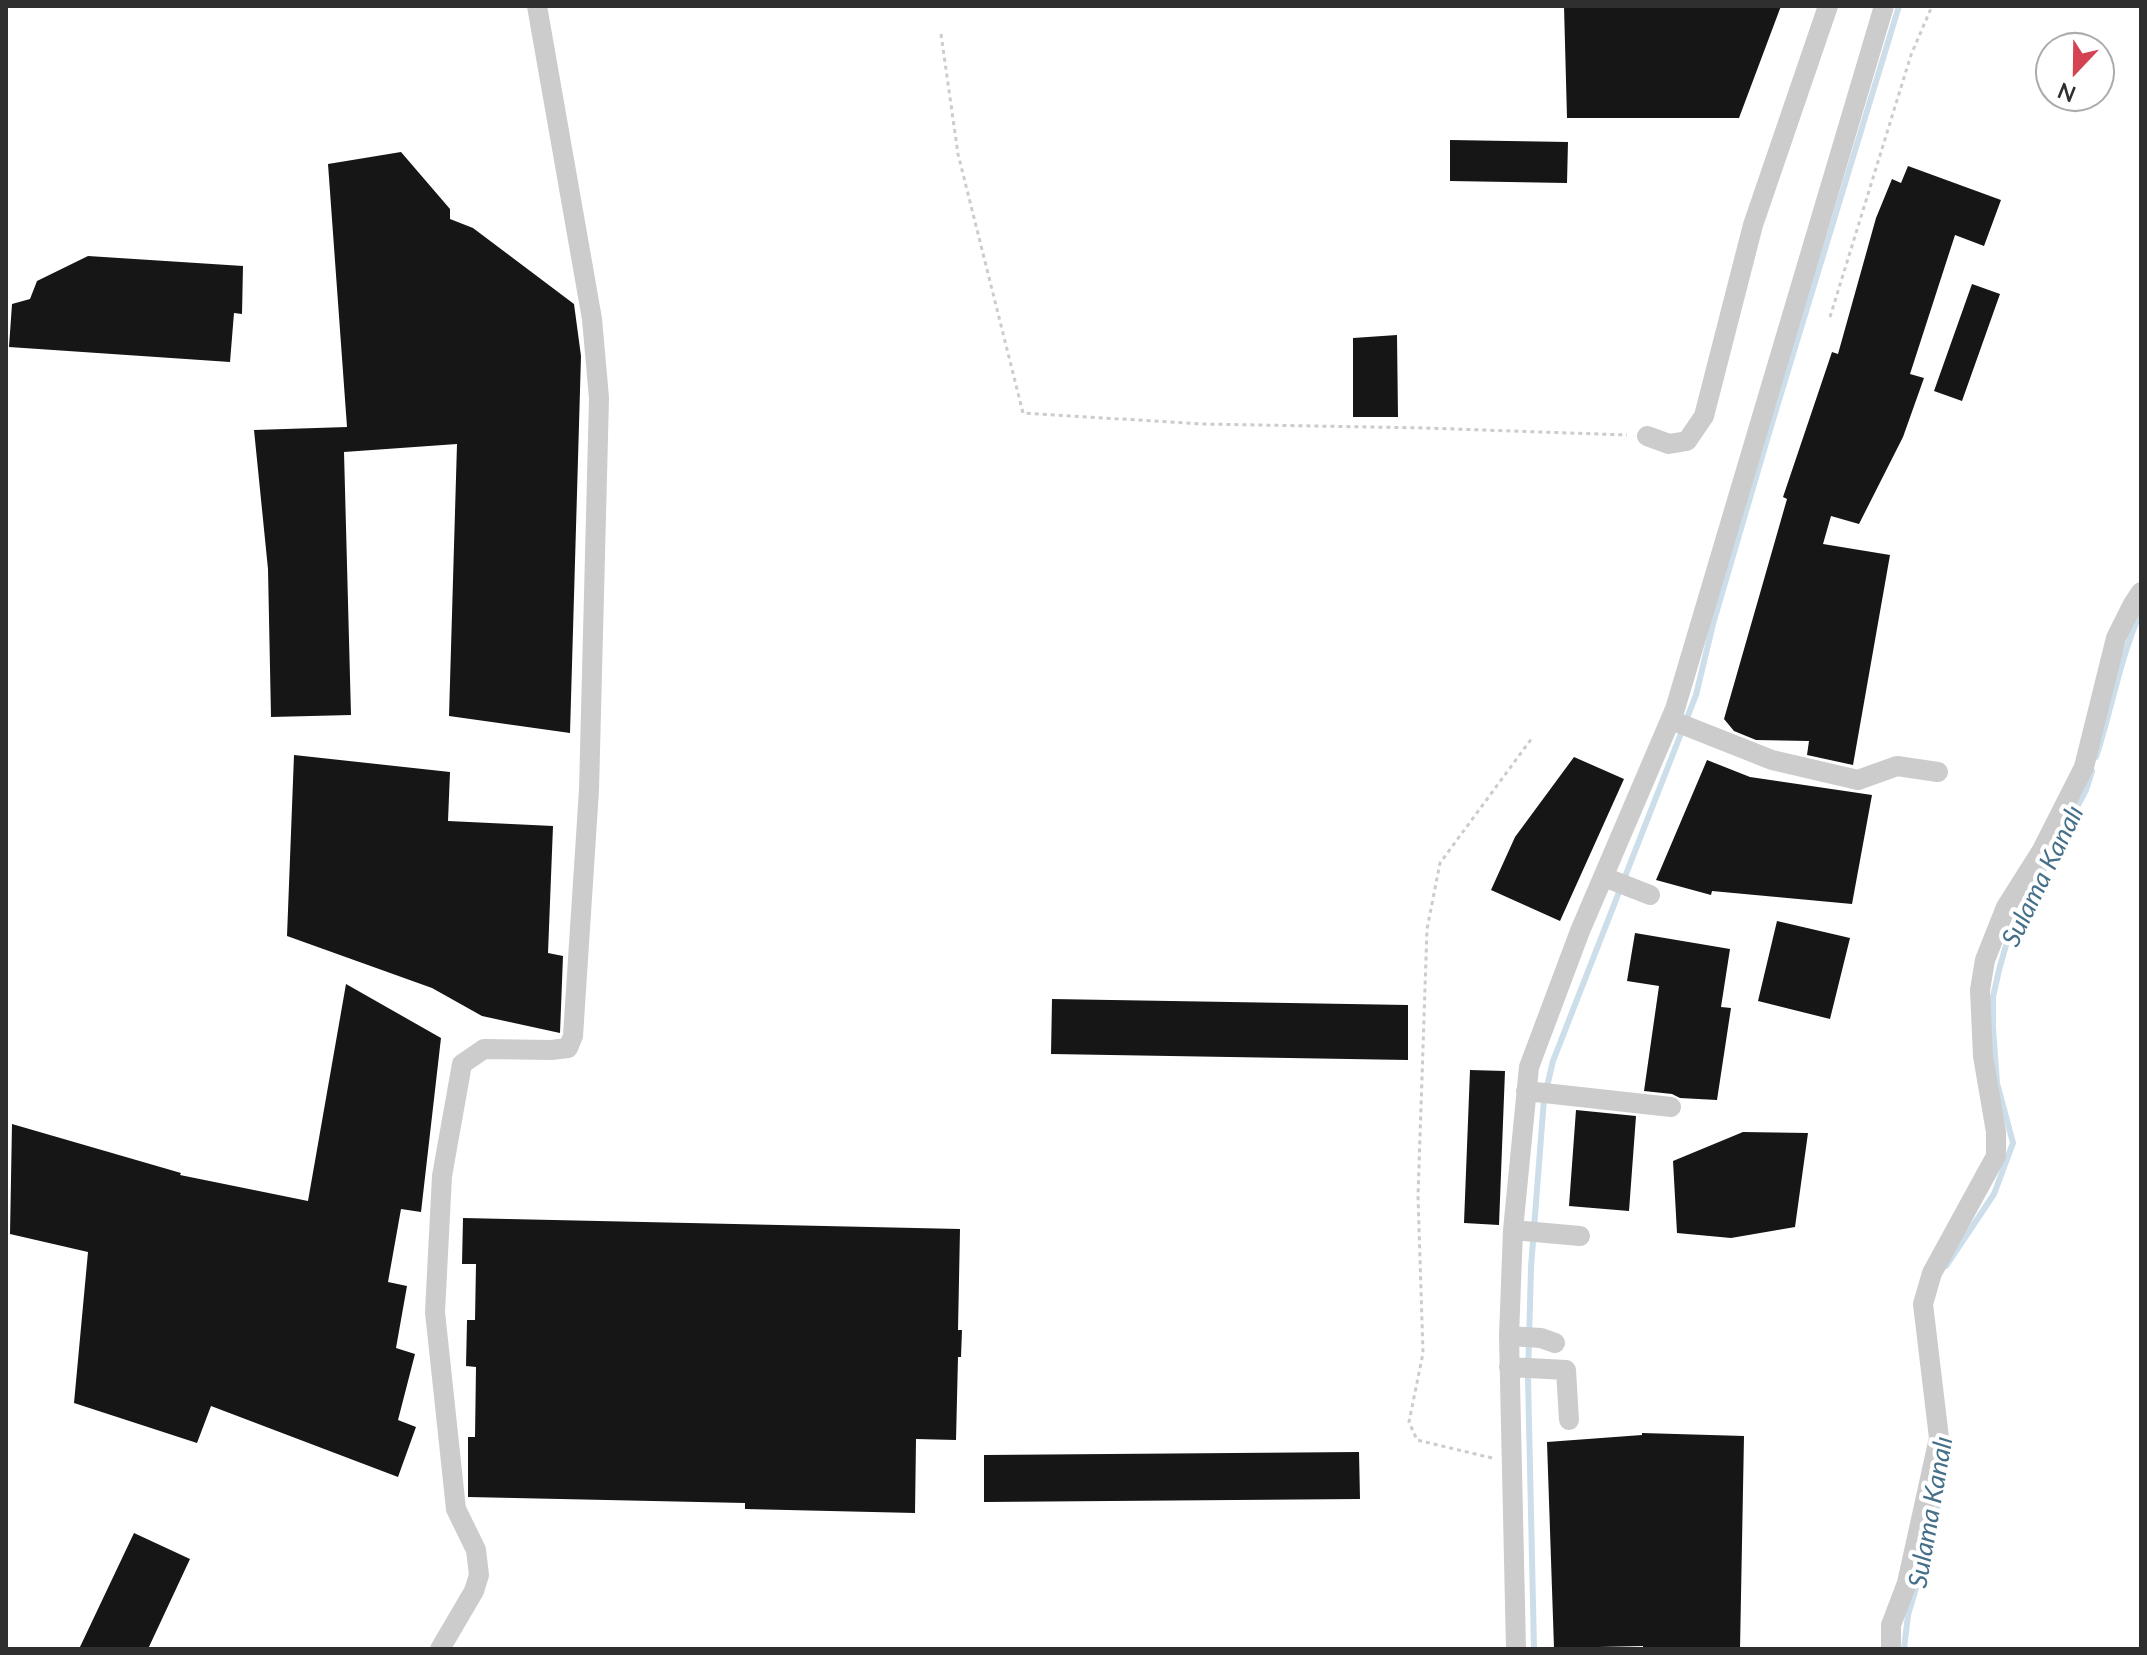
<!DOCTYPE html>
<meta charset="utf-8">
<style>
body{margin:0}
#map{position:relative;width:2147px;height:1655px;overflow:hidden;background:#fff;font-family:Lato,sans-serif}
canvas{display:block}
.frame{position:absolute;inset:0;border:8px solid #2f2f2f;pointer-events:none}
.north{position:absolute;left:2035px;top:32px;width:80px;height:80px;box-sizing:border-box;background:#fff;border:2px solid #acacac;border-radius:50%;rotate:202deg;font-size:22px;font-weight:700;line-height:32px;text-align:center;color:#2f2f2f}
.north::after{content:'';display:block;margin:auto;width:28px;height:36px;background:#d44351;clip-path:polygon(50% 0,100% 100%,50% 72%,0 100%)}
</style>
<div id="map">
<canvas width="2147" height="1655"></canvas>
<div class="frame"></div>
<div class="north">N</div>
</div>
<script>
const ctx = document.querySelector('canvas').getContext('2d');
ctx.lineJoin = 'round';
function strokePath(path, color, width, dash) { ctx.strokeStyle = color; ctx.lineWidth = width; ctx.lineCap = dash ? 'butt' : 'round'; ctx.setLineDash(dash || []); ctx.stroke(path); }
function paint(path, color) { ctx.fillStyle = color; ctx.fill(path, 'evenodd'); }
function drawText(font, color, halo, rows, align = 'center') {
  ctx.font = font + ' Lato,sans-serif'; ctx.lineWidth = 8; ctx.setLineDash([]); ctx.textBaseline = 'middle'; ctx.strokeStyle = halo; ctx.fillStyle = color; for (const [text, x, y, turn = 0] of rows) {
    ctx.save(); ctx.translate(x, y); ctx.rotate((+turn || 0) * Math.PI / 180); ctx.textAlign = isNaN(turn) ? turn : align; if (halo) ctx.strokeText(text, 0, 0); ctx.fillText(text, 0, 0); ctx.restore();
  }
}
strokePath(new Path2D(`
 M2096,757C2112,708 2120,658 2141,611
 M1946,1266L1994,1194L2013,1143L1997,1083L1993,1028V997L1999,970L2009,935L2086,790L2092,771
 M1534,1649L1528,1377L1531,1267L1544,1099L1553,1061L1696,695L1713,624L1769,433L1899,6
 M1904,1649L1908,1615L1932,1534L1943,1478L1946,1450`), '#ccdee9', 6);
paint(new Path2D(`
 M1564,6H1781L1739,118H1567Z
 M1450,140L1568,142L1567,183L1450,181Z
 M401,152L450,209V219L473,228L574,304L581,356L570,733L449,716L457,444L344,452L351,715L271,717L268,569L254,430L347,427L328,164Z
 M1908,166L2001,200L1984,246L1955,235L1910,374L1924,378L1903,437L1859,524L1831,516L1823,544L1890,555L1853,765L1807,755L1809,741L1756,740L1734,731L1724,719L1787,499L1783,497L1832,352L1838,354L1876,218L1892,179L1901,183Z
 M88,256L243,266L242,314L234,313L230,362L9,347L12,304L30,299L37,281Z
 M1972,284L2000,294L1962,401L1934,391Z
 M1397,335L1398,417H1353V338Z
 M294,755L450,772L448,821L553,826L548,953L563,956L560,1033L482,1016L432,988L287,936Z
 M1574,757L1624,779L1560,921L1491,890L1515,837Z
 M1707,760L1750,777L1872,795L1852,904L1712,891L1711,895L1656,880Z
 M1777,921L1850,938L1830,1019L1758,1001Z
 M1635,933L1730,949L1721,1007L1731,1008L1717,1100L1680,1098L1672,1094L1644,1091L1659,986L1627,981Z
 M346,984L441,1038L421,1212L401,1209L388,1282L407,1286L396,1348L415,1354L398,1420L416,1427L398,1477L211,1406L197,1443L74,1403L88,1252L10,1234L12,1124L181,1173L180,1175L308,1201Z
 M1052,999L1408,1005V1060L1051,1054Z
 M1470,1070L1505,1071L1499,1225L1464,1223Z
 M1576,1110L1636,1116L1629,1211L1569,1206Z
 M1743,1132L1808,1133L1795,1227L1731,1238L1677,1233L1673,1161Z
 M463,1218L960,1229L958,1330H962L961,1357H958L956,1440L916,1439L915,1513L745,1509V1503L468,1497V1437H475L476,1367L466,1366L467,1320H475L476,1264H462Z
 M1642,1433L1744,1436L1740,1649H1643V1646L1554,1648L1547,1442L1642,1435Z
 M1359,1452L1360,1499L984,1502V1455Z
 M134,1533L190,1559L148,1649H79Z`), '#161616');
strokePath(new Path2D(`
 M941,34L958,154L1023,413L1202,424L1426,428L1627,435
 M1830,317L1911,55L1932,6
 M1492,1458L1417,1440L1409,1422L1423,1353L1418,1196L1427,929L1440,863L1532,738`), '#ccc', 3, [4, 4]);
strokePath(new Path2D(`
 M1647,436L1669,444L1687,441L1704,416L1753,225L1828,6
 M1671,720L1772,760L1858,780L1897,766L1938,772
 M1604,877L1650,895
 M1526,1091L1671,1107
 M1513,1230L1580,1236
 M1509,1336L1541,1338L1555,1343
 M1509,1367L1566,1370L1569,1420
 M440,1649L474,1591L479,1575L476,1550L456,1509L435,1312L442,1176L462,1064L484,1049L551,1050L568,1048L573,1036L589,790L599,398L592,319L537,6
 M1516,1649L1509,1336L1513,1230L1529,1067L1580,931L1675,709L1884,6
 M1891,1649V1625L1907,1583L1939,1438L1923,1304L1932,1273L1996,1156V1132L1983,1056L1980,990L1985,960L2006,907L2042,850L2084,767L2116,638L2133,604L2141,592`), '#ccc', 20);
drawText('italic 26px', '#457089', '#fff', [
 ["Sulama Kanalı",2043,876,-64],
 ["Sulama Kanalı",1931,1512,-80]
]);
</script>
